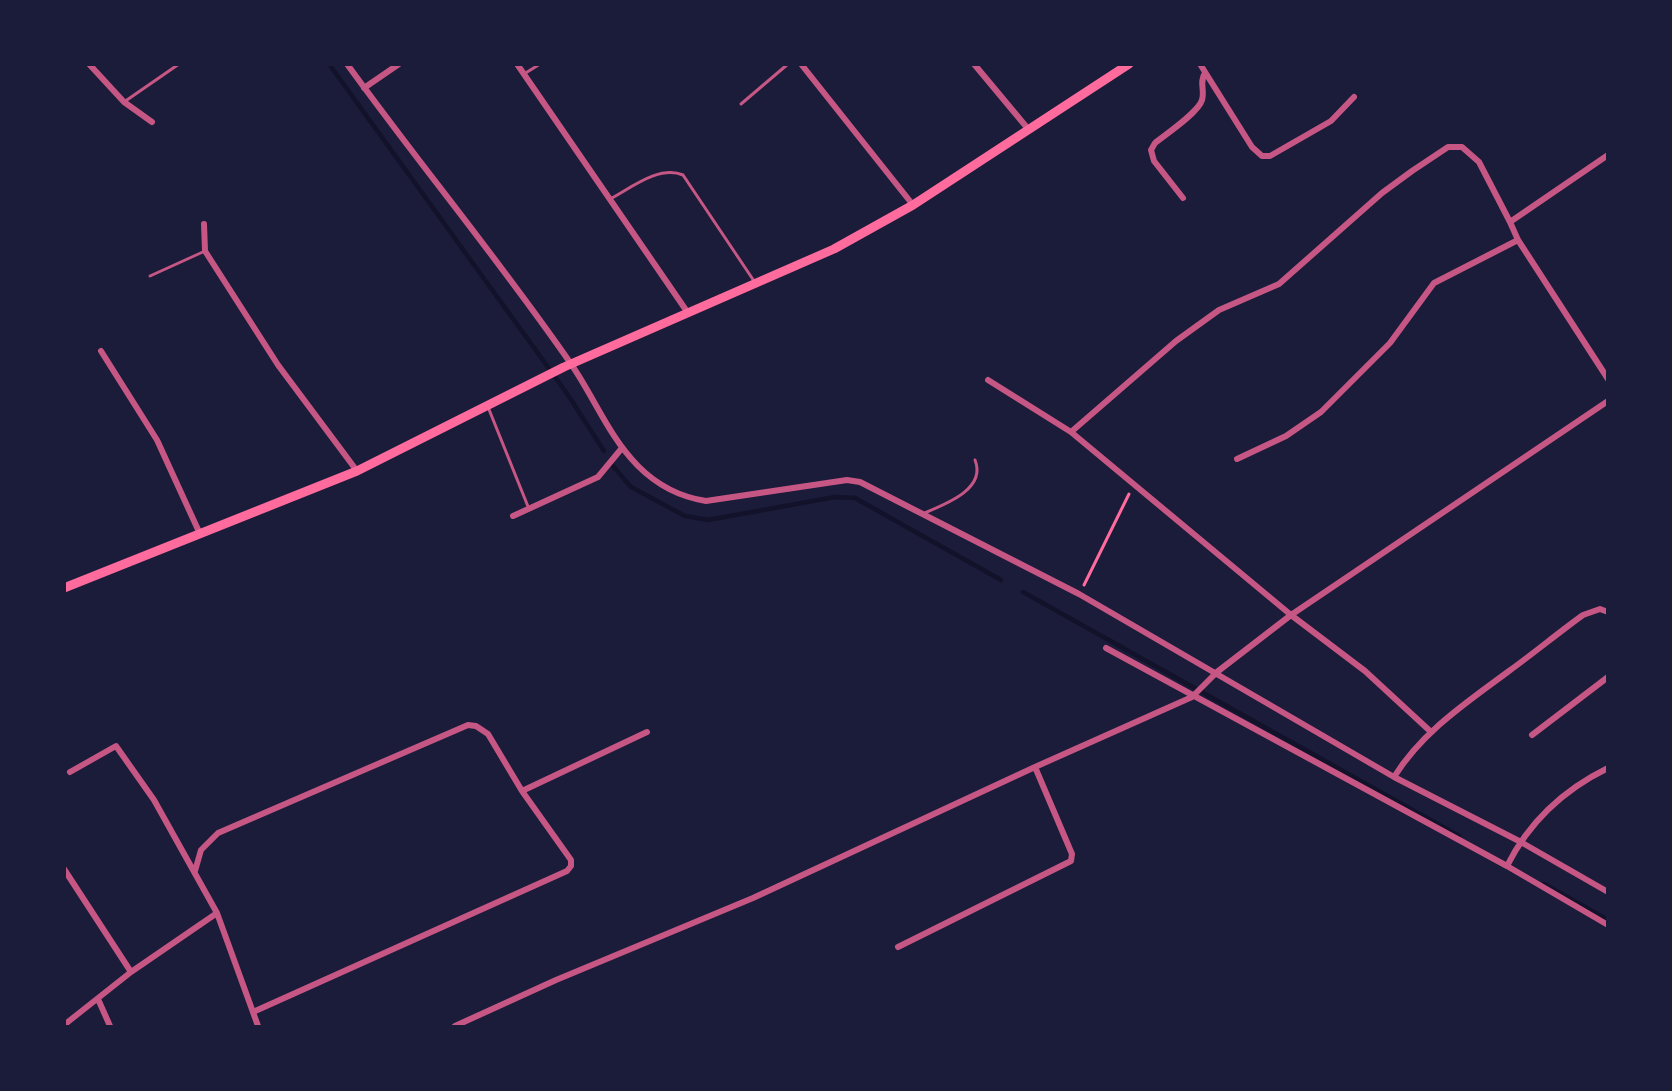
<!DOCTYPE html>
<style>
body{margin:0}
#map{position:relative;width:1672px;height:1091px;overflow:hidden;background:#1b1b3a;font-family:"Space Grotesk",sans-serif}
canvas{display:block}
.frame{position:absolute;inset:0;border:66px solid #1b1b3a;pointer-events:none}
</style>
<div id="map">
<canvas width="1672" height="1091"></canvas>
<div class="frame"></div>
</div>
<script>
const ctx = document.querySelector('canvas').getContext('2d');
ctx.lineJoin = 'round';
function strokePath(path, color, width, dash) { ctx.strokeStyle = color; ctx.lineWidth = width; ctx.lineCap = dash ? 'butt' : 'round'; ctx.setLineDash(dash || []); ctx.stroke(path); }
strokePath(new Path2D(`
 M329,64L568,395L604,451
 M612,465L631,487L685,516L708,520L835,497L855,498L1001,580
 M1023,592L1459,836
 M1544,884L1608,920`), '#12122b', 4.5);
strokePath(new Path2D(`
 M1084,585L1129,494`), '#ff6b9d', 3);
strokePath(new Path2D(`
 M524,74L540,64
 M124,102L179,64
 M741,104L788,64
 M610,199C631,188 659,165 683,175L754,281
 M150,276L205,251
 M488,407L529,509
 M922,514C943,505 987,490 975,460`), '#c65784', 3);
strokePath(new Path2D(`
 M89,64L124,102L152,122
 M347,64C420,165 500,261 571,364C594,397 609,437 638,466C657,485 680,497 706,501L847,480L860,482L1079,594L1394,777L1519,841L1608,892
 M517,64L688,313
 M801,64L913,205
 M974,64L1029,130
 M1200,64L1252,147L1262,156H1270L1331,121L1354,97
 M364,88L399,64
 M1608,155L1510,222L1518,240L1608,379
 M1183,198L1154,161L1151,150L1155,143C1166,134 1198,113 1202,100C1205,90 1199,82 1205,73
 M204,224L205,251L278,365L357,471
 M101,351L157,440L200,534
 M988,380L1071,432
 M1237,459L1286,436L1321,412L1390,343L1434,283L1518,240
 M513,516L598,477L622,448
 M1106,648L1507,866L1608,925
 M1430,731L1365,671L1291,615L1071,432L1176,341L1219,310L1279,284L1382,193L1412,171L1448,147H1462L1479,162L1510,222
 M1532,735L1608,677
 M70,772L116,746L154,800L217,913L258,1026
 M1394,777C1423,731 1466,703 1509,671C1534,653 1558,633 1583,615L1600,609L1608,612
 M522,791L647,732
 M1507,866C1529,822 1563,790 1608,768
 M64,869L131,972
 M195,871L201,850L218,833L468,725L476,726L488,734L522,791L571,860V866L567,871L253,1012
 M898,947L1071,861L1072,854L1035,767L1192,697L1217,672L1291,615L1608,401
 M98,999L110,1026
 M64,1025L131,972L217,913
 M455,1026L556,980L753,898L1035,767`), '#c65784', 6);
strokePath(new Path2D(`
 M64,588L357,471L564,367L834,249L913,205L1129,64`), '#ff6b9d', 9);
</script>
